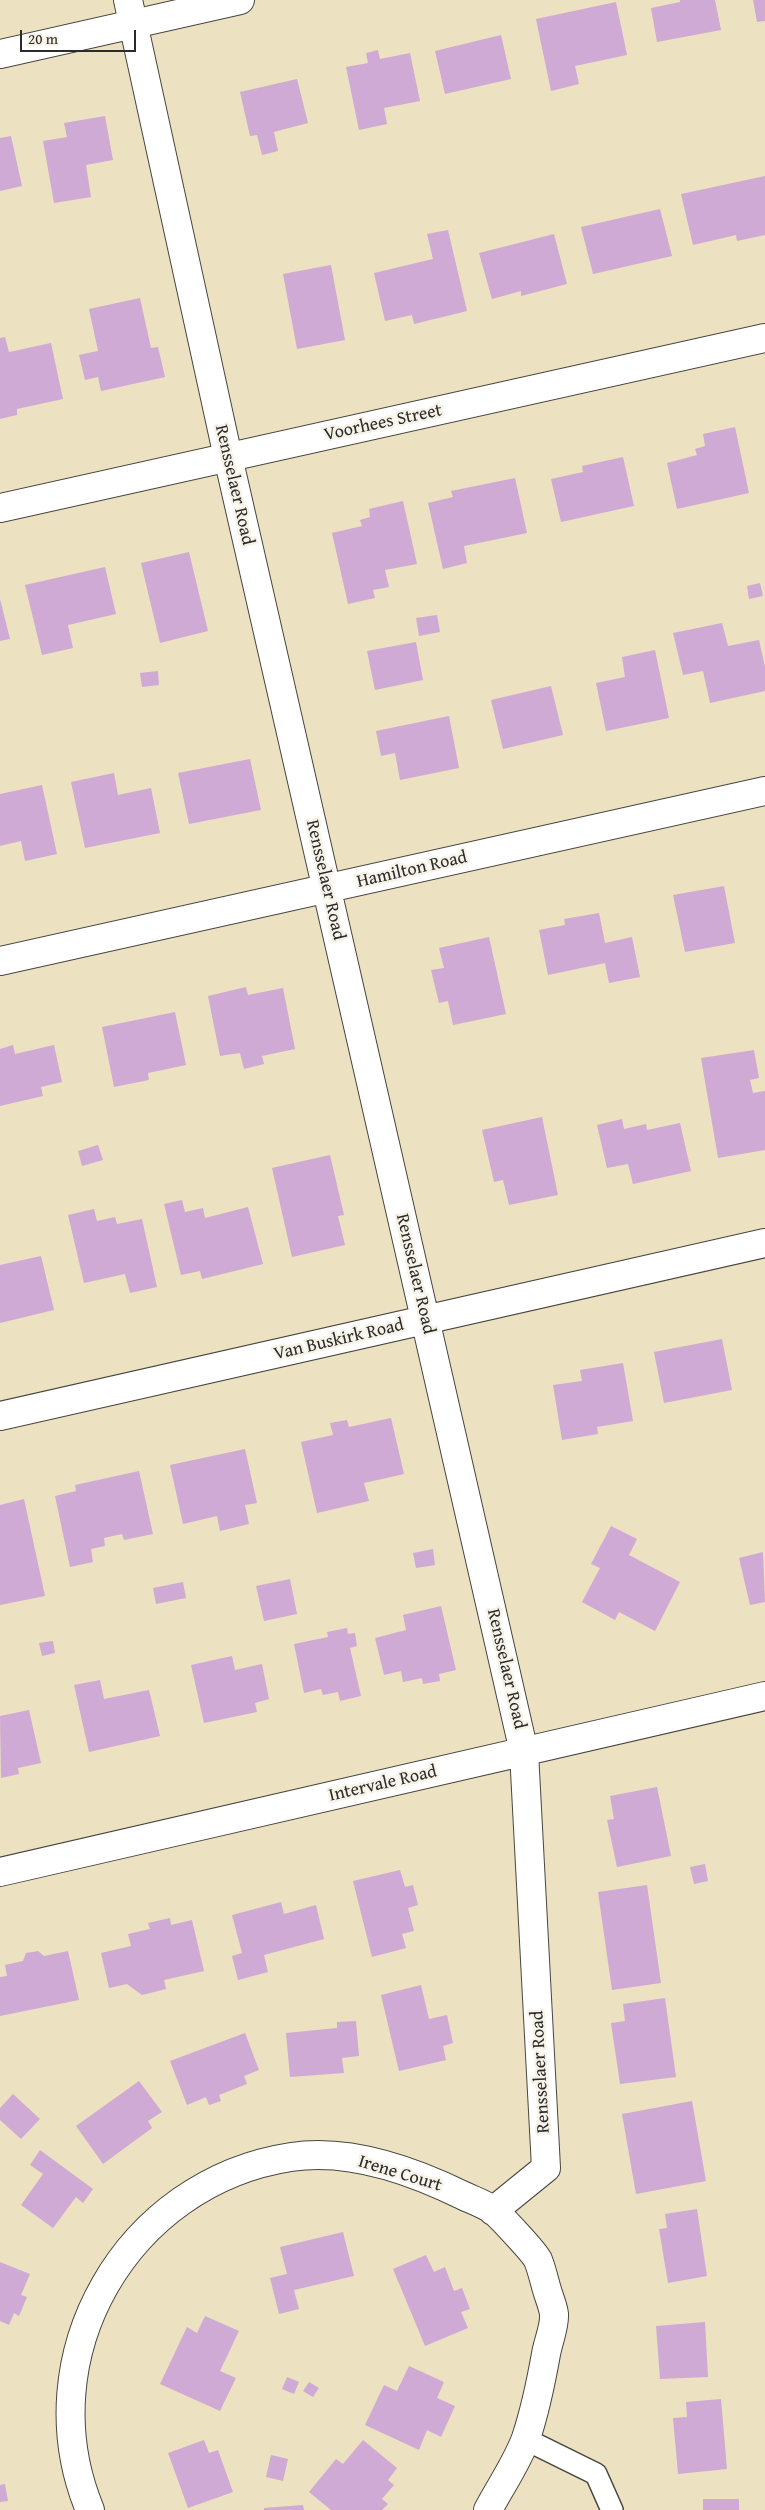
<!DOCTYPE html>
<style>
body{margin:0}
#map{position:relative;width:765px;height:2510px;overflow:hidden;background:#ece1c0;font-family:"Gentium Book Plus",serif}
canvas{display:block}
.scale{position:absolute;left:20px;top:30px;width:116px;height:22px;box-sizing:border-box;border:2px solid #2b2b2b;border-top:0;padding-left:6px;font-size:15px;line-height:18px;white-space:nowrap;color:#2b2b2b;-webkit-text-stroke:4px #f7f3e8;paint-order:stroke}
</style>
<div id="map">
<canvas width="765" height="2510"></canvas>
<div class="scale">20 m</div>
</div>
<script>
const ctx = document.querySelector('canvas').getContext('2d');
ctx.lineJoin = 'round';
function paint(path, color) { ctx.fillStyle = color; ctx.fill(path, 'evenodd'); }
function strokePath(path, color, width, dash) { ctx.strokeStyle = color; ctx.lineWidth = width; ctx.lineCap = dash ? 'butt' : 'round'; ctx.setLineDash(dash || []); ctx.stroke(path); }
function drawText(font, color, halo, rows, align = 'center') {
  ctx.font = font + ' "Gentium Book Plus",serif'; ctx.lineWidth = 5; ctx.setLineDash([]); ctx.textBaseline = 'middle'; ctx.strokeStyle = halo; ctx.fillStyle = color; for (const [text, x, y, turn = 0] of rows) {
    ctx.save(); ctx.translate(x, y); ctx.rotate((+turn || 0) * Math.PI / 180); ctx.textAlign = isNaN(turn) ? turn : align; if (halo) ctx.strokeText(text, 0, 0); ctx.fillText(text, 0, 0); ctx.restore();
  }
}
paint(new Path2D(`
 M680,0H715L721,30L657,42L651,8L680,2Z
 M753,0H765V21L757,22Z
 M616,2L627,55L575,66L579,84L551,91L536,19Z
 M501,35L511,79L445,94L435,51Z
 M378,50L380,59L410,53L420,101L384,108L387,124L359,130L346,67L368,63L366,53Z
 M297,79L308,123L274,132L278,151L262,155L257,135L250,136L240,92Z
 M105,116L113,160L86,165L91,197L54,203L43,141L67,137L64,123Z
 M11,136L22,186L0,191V138Z
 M765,176V235L737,241L736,235L693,245L681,194Z
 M660,209L672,256L593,274L581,227Z
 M448,230L467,311L414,324L412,315L385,321L374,273L433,259L427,234Z
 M554,234L567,284L521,296V291L492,299L479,253Z
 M331,265L345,340L297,349L283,274Z
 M140,298L151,348L158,347L165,377L101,391L98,377L85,380L79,355L98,351L89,309Z
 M5,337L9,352L51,343L63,399L17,409V415L0,419V338Z
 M735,427L749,493L677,509L667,463L697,455L695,449L705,446L703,434Z
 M623,457L634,506L561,522L551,479L583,472L582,466Z
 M515,478L527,533L464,546L467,563L443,569L428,503L453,497L451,491Z
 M403,501L417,564L385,570L389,587L373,590L375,598L348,604L332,533L362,526L360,520L370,517L369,509Z
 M189,552L208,631L160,643L141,563Z
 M105,567L116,614L68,625L73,648L42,655L25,585Z
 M760,583L763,596L749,599L747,586Z
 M0,599L10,639L0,641Z
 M437,615L440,632L419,636L416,618Z
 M722,623L728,646L759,640L765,667V691L710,703L703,671L683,675L673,633Z
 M416,642L423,680L375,690L367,651Z
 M655,650L669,718L606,731L596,683L625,677L622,657Z
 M158,671L159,685L142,687L140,673Z
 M551,686L563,735L503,749L491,700Z
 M449,716L459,768L400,780L395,753L381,756L376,731Z
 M250,759L261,810L189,824L178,773Z
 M114,773L118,795L151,788L160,833L85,848L71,782Z
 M42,785L57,854L25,861L21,841L0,846V794Z
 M724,886L735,943L685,952L673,895Z
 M599,913L605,943L632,937L640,977L609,983L605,963L548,975L539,930L565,925L564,919Z
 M489,937L506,1014L453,1025L448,1001L439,1003L431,970L444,968L439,948Z
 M246,987L248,995L283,988L295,1049L262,1056L264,1064L244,1069L240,1053L220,1056L208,996Z
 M175,1012L186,1065L148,1073L149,1080L114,1087L102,1027Z
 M13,1045L15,1054L54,1045L62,1082L41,1087L43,1096L0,1106V1049Z
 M754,1050L759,1078L750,1080L753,1093L765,1091V1150L718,1158L701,1058Z
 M542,1117L558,1195L509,1205L503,1180L494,1182L482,1130Z
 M622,1119L624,1129L646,1124L647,1130L680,1123L691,1171L633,1184L628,1164L607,1168L597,1125Z
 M98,1145L103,1160L82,1166L78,1151Z
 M330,1155L344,1215L338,1216L345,1245L292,1257L272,1168Z
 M182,1200L185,1212L203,1208L205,1218L248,1207L263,1264L202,1279L200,1271L181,1275L164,1204Z
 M94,1209L97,1221L115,1217L117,1224L142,1219L157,1287L130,1293L125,1274L84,1283L68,1215Z
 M41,1256L54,1310L0,1323V1265Z
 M722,1339L732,1390L664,1403L654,1352Z
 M623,1363L633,1421L597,1427L598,1434L562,1440L553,1385L582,1381L580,1370Z
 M391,1418L404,1474L364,1483L369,1501L317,1513L301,1442L333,1435L330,1423L347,1420L349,1427Z
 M245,1449L257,1503L245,1505L249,1524L220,1531L217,1516L183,1524L170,1465Z
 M139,1471L153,1534L124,1540L122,1534L104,1538L105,1546L91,1549L93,1562L70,1567L55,1496L76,1491L75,1485Z
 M24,1499L45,1596L0,1605V1505Z
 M611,1526L637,1539L629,1555L680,1582L655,1631L619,1612L615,1620L582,1602L600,1568L591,1564Z
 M433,1549L435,1565L416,1568L413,1553Z
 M763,1552L765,1602L750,1605L739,1558Z
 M290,1579L297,1614L264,1621L256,1586Z
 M183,1582L186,1598L156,1604L153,1588Z
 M441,1606L456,1670L439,1674L440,1681L423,1684L422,1678L403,1682L401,1671L384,1675L375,1638L406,1630L403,1615Z
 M347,1628L348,1634L355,1633L357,1646L350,1648L361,1696L340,1701L338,1692L323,1695L321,1689L304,1693L294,1644L328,1637L327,1632Z
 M53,1641L55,1653L42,1656L39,1643Z
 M232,1656L235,1670L262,1664L269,1699L255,1703L257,1712L204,1723L191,1665Z
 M100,1680L104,1699L149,1690L160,1736L89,1752L74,1685Z
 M29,1710L41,1763L18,1768L19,1774L1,1778L0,1716Z
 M657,1787L671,1856L617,1867L607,1820L614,1819L610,1796Z
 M705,1864L708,1881L694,1884L690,1867Z
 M400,1870L405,1887L413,1885L418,1905L408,1908L414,1931L402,1934L406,1948L372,1957L353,1881Z
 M647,1885L661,1983L612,1990L598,1892Z
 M281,1902L284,1914L316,1905L324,1939L264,1955L268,1972L238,1980L232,1956L242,1953L232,1915Z
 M170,1918L171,1925L192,1920L204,1971L164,1980L166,1989L142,1995L127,1984L109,1988L101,1953L131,1946L128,1934L150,1929L148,1923Z
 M38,1951L44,1956L68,1951L79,2000L0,2016V1977L7,1976L5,1965L23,1961L26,1953Z
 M421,1985L429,2019L447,2015L453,2043L443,2046L446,2060L399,2071L381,1995Z
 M665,1998L676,2077L620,2084L611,2023L625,2021L623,2004Z
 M356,2021L359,2056L342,2058L344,2073L290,2077L286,2033L337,2028V2022Z
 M245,2033L259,2070L244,2076L247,2084L219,2095L221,2101L209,2105L206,2097L187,2105L170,2061Z
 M139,2081L162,2112L148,2121L152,2128L103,2164L76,2126Z
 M13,2094L40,2119L21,2139L0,2120V2108Z
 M692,2101L706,2181L636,2194L622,2114Z
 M40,2150L93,2189L83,2203L76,2197L53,2228L21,2205L43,2174L30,2165Z
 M697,2209L707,2276L668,2283L659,2229L667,2228L665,2214Z
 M343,2232L354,2276L294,2290L299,2309L279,2314L270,2278L287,2274L280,2247Z
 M426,2255L434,2272L445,2267L454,2291L462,2288L470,2309L461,2312L468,2328L425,2346L393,2269Z
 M0,2262L30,2274L21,2295L27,2297L19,2316L14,2313L9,2325L0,2321Z
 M205,2316L239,2331L220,2371L236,2378L220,2411L160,2384L187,2327L197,2333Z
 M705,2322L708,2377L660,2379L656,2326Z
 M409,2366L444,2382L437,2398L455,2406L441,2437L427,2430L419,2450L365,2425L384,2385L397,2391Z
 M287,2377L299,2382L294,2394L282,2389Z
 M309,2382L319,2388L313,2397L303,2391Z
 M721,2399L727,2469L678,2474L673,2418L687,2417L686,2402Z
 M204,2440L209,2453L218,2450L233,2492L188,2508L168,2453Z
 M363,2440L397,2468L388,2480L394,2485L382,2499L388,2504L382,2510H331L309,2492L336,2459L343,2464Z
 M271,2455L288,2459L283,2481L266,2477Z
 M5,2484L8,2501L0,2502V2485Z
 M703,2499H739V2510H703Z
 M303,2505L304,2510H264V2508Z`), '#cfaad4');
const service = new Path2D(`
 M525,2439L596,2474L612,2510`);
const minor = new Path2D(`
 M128,0L228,457L524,1752L546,2168L493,2211
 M0,54L240,0
 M0,508L765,338
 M0,961L765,791
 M0,1416L765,1243
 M0,1872L765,1696
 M90,2510C26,2356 127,2182 291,2157C348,2148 411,2170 462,2195C472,2200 485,2204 494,2211C502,2218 534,2252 538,2260C542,2270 544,2280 547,2290C549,2297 553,2306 554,2314C555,2326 548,2342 546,2354C541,2382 535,2411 526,2438C517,2463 500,2487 488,2510`);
strokePath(service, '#484641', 24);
strokePath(minor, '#484641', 30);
strokePath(service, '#fff', 21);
strokePath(minor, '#fff', 28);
drawText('18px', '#2b2b2b', '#f7f3e8', [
 ["Voorhees Street",383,423,-12],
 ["Rensselaer Road",234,485,77],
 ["Hamilton Road",412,870,-13],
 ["Rensselaer Road",325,880,77],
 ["Rensselaer Road",415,1274,77],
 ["Van Buskirk Road",339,1340,-13],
 ["Rensselaer Road",506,1669,77],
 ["Intervale Road",383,1784,-13],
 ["Rensselaer Road",541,2072,-93],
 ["Irene Court",400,2174,17]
]);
</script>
